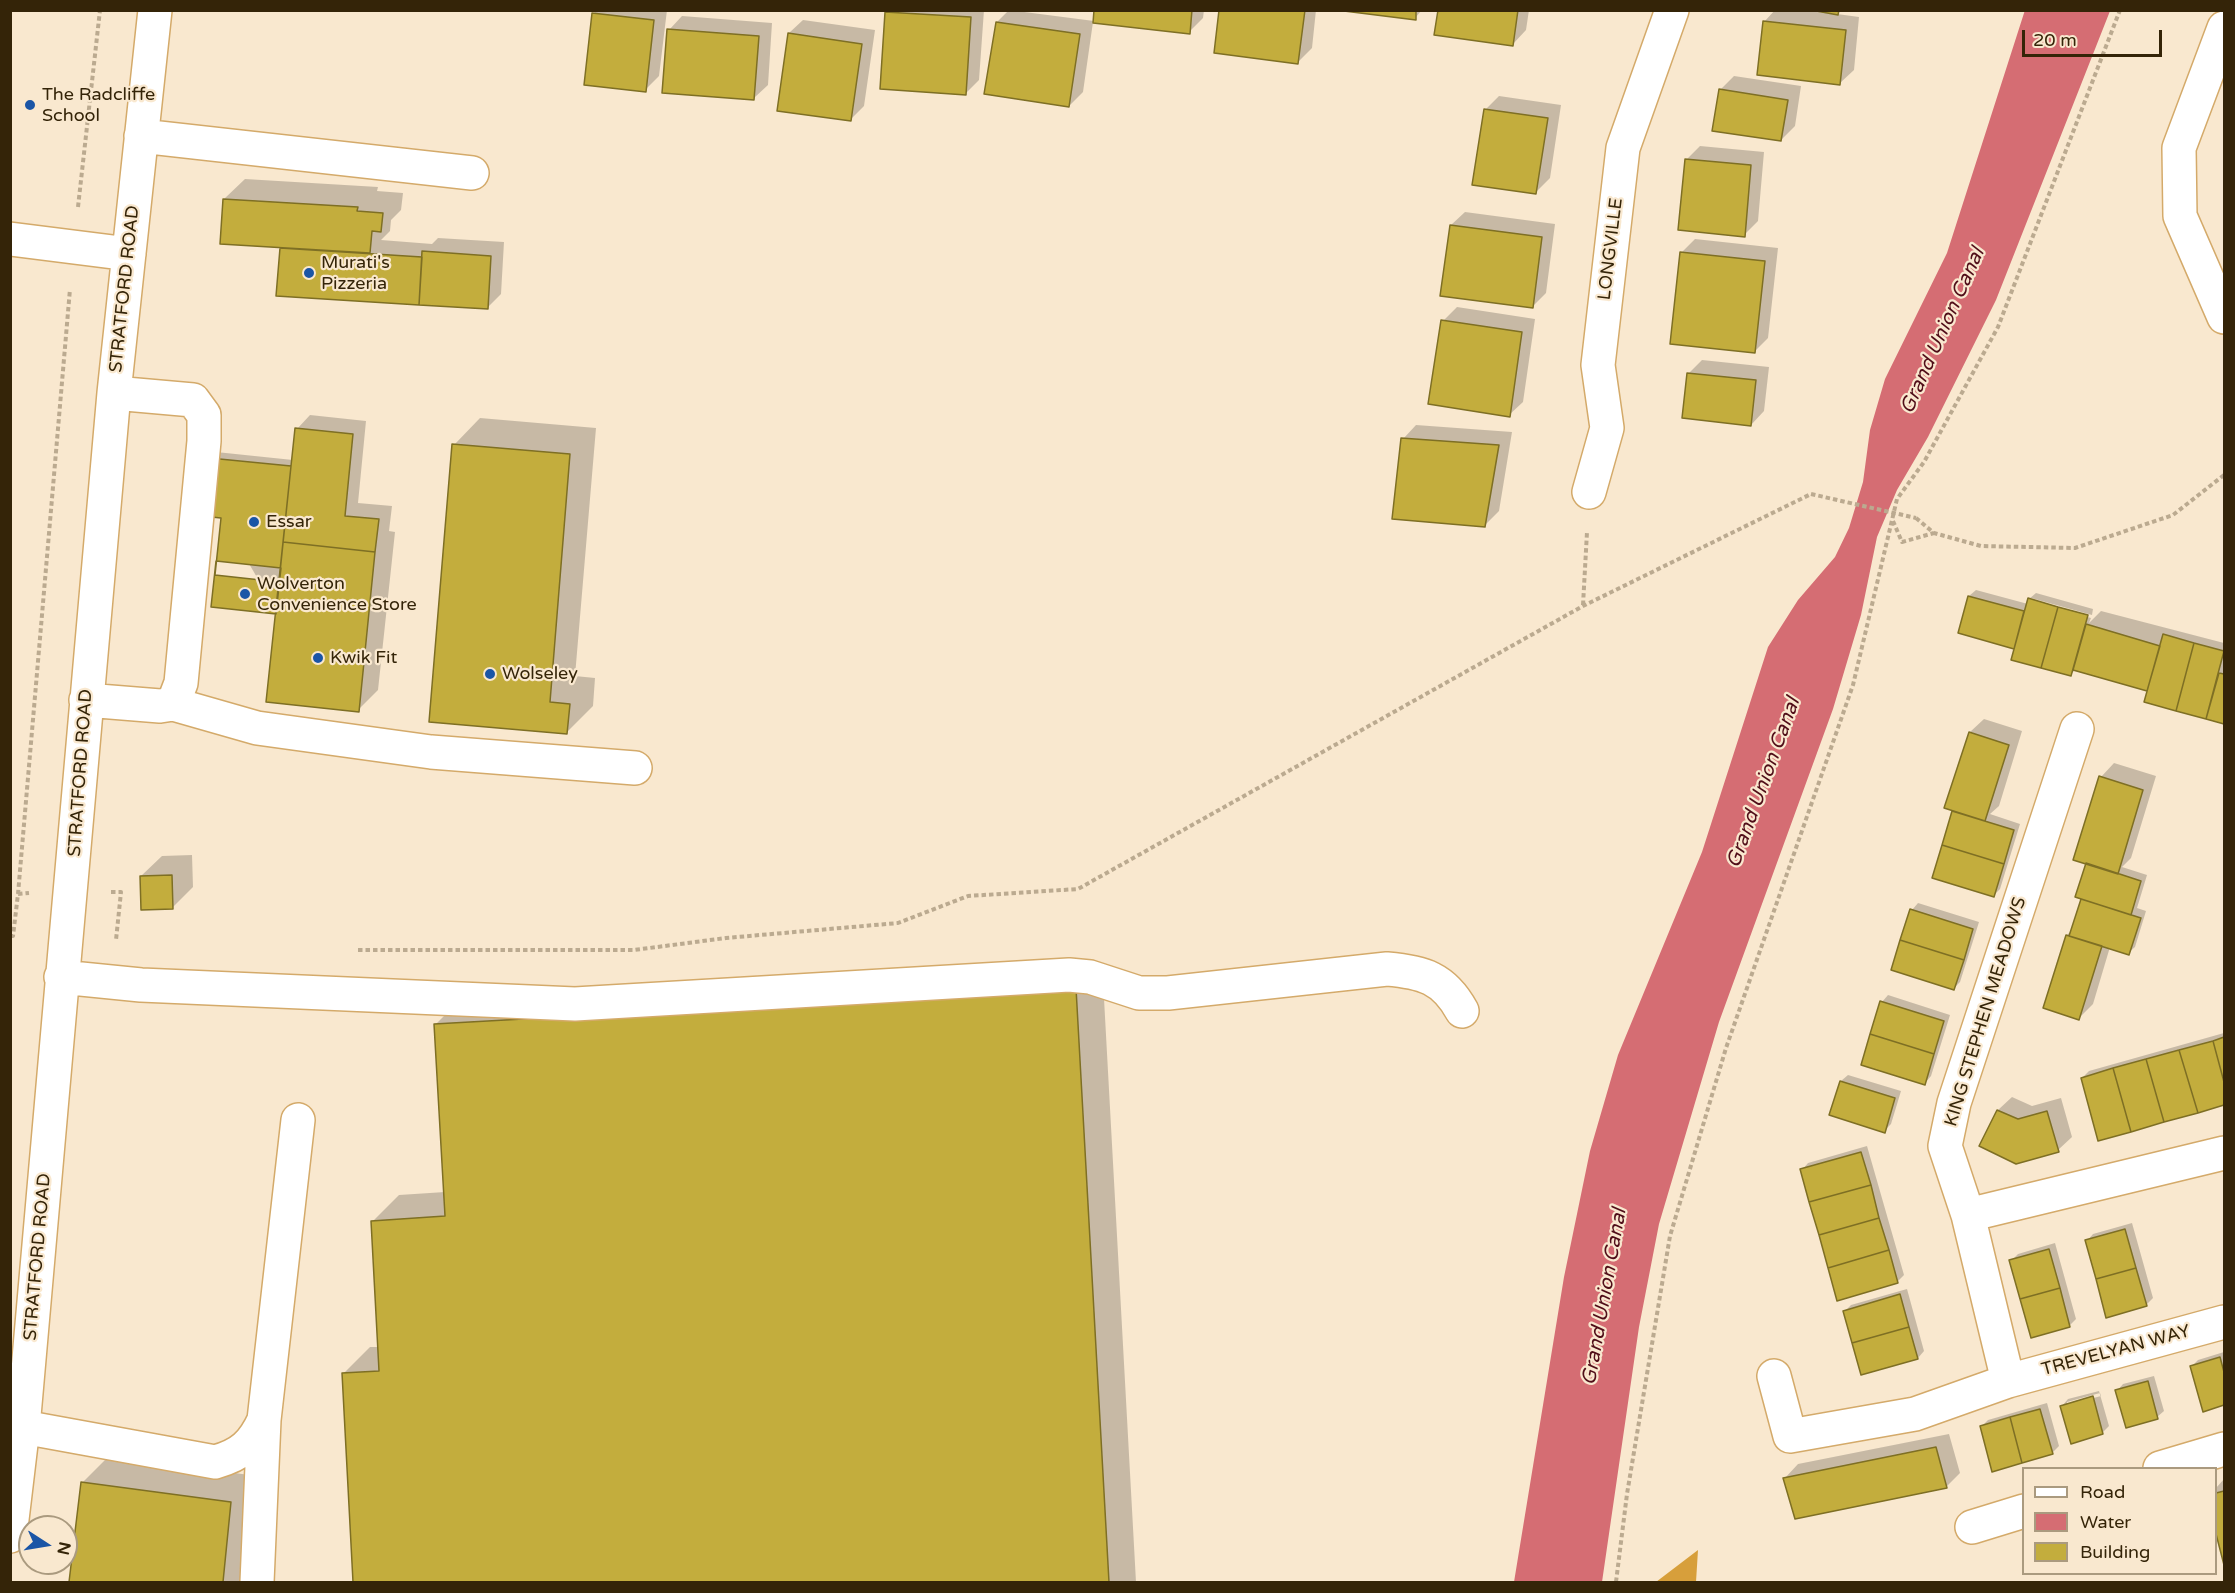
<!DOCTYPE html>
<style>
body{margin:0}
#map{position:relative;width:2235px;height:1593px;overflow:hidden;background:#f9e8cf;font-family:"Varela Round",sans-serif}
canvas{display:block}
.frame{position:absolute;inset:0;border:12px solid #342408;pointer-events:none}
.legend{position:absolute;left:2022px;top:1467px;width:195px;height:108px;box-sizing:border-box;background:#f9e8cf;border:2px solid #aa9a7f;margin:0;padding:8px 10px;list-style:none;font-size:18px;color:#342408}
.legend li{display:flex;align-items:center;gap:12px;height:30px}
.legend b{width:30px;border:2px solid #aa9a7f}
.north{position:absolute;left:18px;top:1515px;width:60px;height:60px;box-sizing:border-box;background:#f9e8cf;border:2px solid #aa9a7f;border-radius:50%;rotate:102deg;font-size:16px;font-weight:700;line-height:24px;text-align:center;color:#342408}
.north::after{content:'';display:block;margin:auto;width:21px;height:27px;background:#1a55a6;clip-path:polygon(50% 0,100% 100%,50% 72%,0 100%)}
.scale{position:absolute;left:2022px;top:30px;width:140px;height:27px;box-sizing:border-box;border:3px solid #342408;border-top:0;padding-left:8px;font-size:18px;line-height:21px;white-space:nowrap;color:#342408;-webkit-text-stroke:4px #f9e8cf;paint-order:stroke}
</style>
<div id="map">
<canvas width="2235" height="1593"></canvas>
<div class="frame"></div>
<ul class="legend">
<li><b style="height:8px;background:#fff"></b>Road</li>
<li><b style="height:16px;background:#d56d73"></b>Water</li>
<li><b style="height:16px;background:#c3ad3d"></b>Building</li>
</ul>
<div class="north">N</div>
<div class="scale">20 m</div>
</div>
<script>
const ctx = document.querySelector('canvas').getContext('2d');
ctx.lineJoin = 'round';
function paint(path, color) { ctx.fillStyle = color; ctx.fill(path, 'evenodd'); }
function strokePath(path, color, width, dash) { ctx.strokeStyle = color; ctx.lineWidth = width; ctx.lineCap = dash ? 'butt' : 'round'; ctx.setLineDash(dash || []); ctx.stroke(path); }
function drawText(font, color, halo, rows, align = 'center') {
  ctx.font = font + ' "Varela Round",sans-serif'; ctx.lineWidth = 4.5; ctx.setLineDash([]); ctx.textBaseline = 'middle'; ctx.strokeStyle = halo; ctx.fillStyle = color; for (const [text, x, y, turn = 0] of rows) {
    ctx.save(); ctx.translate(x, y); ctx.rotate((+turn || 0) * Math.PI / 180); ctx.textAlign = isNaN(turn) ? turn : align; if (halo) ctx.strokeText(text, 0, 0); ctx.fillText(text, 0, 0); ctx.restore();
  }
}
paint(new Path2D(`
 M1698,1550L1696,1582H1656Z`), '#d79f3b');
paint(new Path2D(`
 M2025,10L2110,11L1996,300L1928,437L1897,490L1877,537L1861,615L1833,709L1719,1022L1659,1224L1639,1327L1602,1582H1514L1564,1277L1590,1151L1618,1055L1702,852L1768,647L1798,600L1835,557L1849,528L1863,482L1870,430L1885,379L1947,253Z`), '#d56d73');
paint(new Path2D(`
 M597,10H667L659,76L645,90L593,14Z
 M888,10H984L979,80L965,94L886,12Z
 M1009,10L1094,21L1096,10H1204L1203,18L1189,32L1093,22L1083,92L1069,106L997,22Z
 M1221,10H1316L1312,48L1298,62Z
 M1349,10H1422L1415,18Z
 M1439,10H1529L1526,30L1513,44Z
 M1775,10H1841L1837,14L1859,17L1854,70L1840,83L1764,22Z
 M682,16L772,23L768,85L754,98L669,30Z
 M803,20L875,30L864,106L850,120L789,33Z
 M1734,76L1801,86L1795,126L1781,140L1720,90Z
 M1499,96L1561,105L1550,178L1536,192L1485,110Z
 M1700,146L1764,152L1758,221L1744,235L1686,160Z
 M245,179L378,187L377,191L403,193L401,210L391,220L390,231L381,240L432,244L438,238L504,242L501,294L487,308L278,295L281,247L224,199Z
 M1465,212L1555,224L1546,293L1532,307L1451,225Z
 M1695,239L1778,248L1768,338L1754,352L1682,252Z
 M1457,307L1535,319L1523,402L1509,415L1443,321Z
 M1702,360L1769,367L1764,411L1751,425L1688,374Z
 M310,415L366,421L358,503L392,506L389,531L395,532L378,690L358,710L277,612L222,517L197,450L293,460L297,429Z
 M480,418L596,428L575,676L595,678L593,706L567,732L430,721L454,445Z
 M1416,425L1512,432L1499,511L1485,525L1403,439Z
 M1976,590L2028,604L2029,599L2036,593L2093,609L2092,615L2031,598V601L2091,618L2089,623L2101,611L2224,643V723L2146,701L2149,690L2076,669L2070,675L2016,648L1960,632L1969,596Z
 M1984,719L2022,731L1999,806L1990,814L2020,824L2000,889L1993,896L1934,877L1955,810L1970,732Z
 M2114,763L2156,776L2131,858L2122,867L2147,875L2137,908L2146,911L2135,947L2128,953L2110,947L2093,1004L2079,1018L2045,1007L2067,935L2073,929L2083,898L2101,777Z
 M192,855L193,887L173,907L141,876L162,856Z
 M1918,903L1979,922L1960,982L1954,988L1912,910Z
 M1102,962L1136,1582H355L343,1374L370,1347H379L373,1221L399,1195L445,1192L436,1024L462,998Z
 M1888,995L1950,1015L1931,1076L1925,1083L1882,1002Z
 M2224,1033V1104L2099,1139L2082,1078L2089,1071Z
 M1848,1075L1901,1091L1891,1124L1884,1131L1841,1081Z
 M2012,1097L2032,1106L2061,1098L2072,1137L2058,1150L1981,1146L1998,1110Z
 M1867,1146L1904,1275L1897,1282L1802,1170L1808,1163Z
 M2132,1223L2153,1298L2146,1305L2087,1241L2093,1234Z
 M2055,1243L2076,1319L2070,1325L2032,1336L2011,1261L2018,1254Z
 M1907,1289L1924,1351L1918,1358L1845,1311L1851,1305Z
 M2224,1352V1404L2204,1410L2192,1366L2198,1360Z
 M2154,1376L2164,1411L2157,1417L2117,1391L2123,1384Z
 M2099,1391L2109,1426L2102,1433L2062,1406L2068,1399ZM2100,1393L2101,1396L2067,1405V1402Z
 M2047,1403L2059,1446L2052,1453L1981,1427L1988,1420Z
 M1949,1434L1960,1473L1947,1486L1796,1518L1785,1478L1798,1464Z
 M109,1456L257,1476L246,1582H71L82,1483Z
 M2224,1479V1560L2216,1528V1488Z`), '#0003');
const building = new Path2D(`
 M1094,10H1192L1190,34L1093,23Z
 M1219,10H1305L1298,64L1214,53Z
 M1336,10H1416V20Z
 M1438,10H1518L1513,46L1434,35Z
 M1811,10H1839L1838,15Z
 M885,12L971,17L966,95L880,89Z
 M592,13L654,20L646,92L584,85Z
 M1763,21L1846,30L1840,85L1757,75Z
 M996,22L1080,34L1069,107L984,94Z
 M667,29L759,36L754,100L662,93Z
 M788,33L862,44L851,121L777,111Z
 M1719,89L1788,100L1781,141L1712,131Z
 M1484,109L1548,118L1536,194L1472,185Z
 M1685,159L1751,165L1745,237L1678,230Z
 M223,199L358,207L357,211L383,213L381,232L372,231L370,253L220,244Z
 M1450,225L1542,237L1533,308L1440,296Z
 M280,248L422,257L419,305L276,296Z
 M422,251L491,256L488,309L419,305Z
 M1680,252L1765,261L1755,353L1670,344Z
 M1441,320L1522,332L1510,417L1428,404Z
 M1687,373L1756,380L1751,426L1682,418Z
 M295,428L353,434L345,516L379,519L375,552L283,542Z
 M1401,438L1499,445L1485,527L1392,519Z
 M452,444L570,454L550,702L570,704L567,734L429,722Z
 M189,456L291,466L279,582L215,575L221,518L183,514Z
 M283,542L375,552L359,712L266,702Z
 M216,561L281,568L276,614L211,607Z
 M1968,596L2024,611L2014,649L1958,633Z
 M2028,598L2058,607L2041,668L2011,660Z
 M2058,607L2088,615L2071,676L2041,668Z
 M2086,624L2160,646L2147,691L2073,670Z
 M2163,634L2194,643L2176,711L2144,702Z
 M2194,643L2224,651L2206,719L2176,711Z
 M2219,673L2224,674V724L2206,719Z
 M1969,732L2009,745L1985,821L1944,808Z
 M2099,776L2143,790L2118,874L2073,860Z
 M1952,811L2014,830L2004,864L1942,845Z
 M1942,845L2004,864L1994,897L1932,878Z
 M2086,863L2141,881L2131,915L2075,897Z
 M172,875L173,909L141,910L140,876Z
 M2081,899L2141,918L2129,955L2069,936Z
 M1910,909L1973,929L1964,960L1900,940Z
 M2066,935L2102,946L2079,1020L2043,1008Z
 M1900,940L1964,960L1954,990L1891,970Z
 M1076,988L1109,1582H353L342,1373L379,1371L371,1221L445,1216L434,1024Z
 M1880,1001L1944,1021L1934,1054L1870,1034Z
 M1870,1034L1934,1054L1925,1085L1861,1065Z
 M2224,1037V1082L2213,1041Z
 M2213,1041L2224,1082V1105L2198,1113L2179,1050Z
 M2179,1050L2198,1113L2164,1122L2146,1059Z
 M2146,1059L2164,1122L2131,1132L2113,1068Z
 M2113,1068L2131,1132L2098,1141L2081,1078Z
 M1840,1081L1895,1098L1885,1133L1829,1115Z
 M1997,1110L2018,1119L2047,1111L2059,1152L2016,1164L1979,1146Z
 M1861,1152L1871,1185L1809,1202L1800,1169Z
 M1871,1185L1879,1218L1819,1235L1809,1202Z
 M1879,1218L1889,1250L1828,1268L1819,1235Z
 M2125,1229L2136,1268L2096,1279L2085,1240Z
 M2049,1249L2060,1288L2020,1299L2009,1260Z
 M1889,1250L1898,1283L1837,1301L1828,1268Z
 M2136,1268L2147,1306L2106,1318L2096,1279Z
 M2060,1288L2070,1327L2031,1338L2020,1299Z
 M1900,1294L1909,1327L1852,1343L1843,1311Z
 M1909,1327L1918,1359L1861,1375L1852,1343Z
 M2220,1357L2224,1372V1405L2203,1412L2190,1366Z
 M2148,1381L2158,1419L2126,1428L2115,1390Z
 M2093,1396L2103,1434L2071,1444L2060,1406Z
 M2040,1409L2053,1454L2022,1463L2010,1417Z
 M2010,1417L2022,1463L1992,1472L1980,1426Z
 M1936,1447L1947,1488L1795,1519L1783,1478Z
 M81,1482L231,1502L223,1582H69Z
 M2224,1491V1565L2216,1534V1493Z`);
paint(building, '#c3ad3d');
strokePath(building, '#7e6f24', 1.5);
const minor = new Path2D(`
 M2224,28L2179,148L2180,216L2224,317
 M141,136L472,173
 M10,239L129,254
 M1589,492L1607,428L1598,365L1623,148L1672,10
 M86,700L160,706L173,704L181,683L204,441V415L193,400L114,393
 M173,704L257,728L431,752L635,768
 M61,977L141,985L575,1004L1069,975L1090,977L1139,993H1168L1387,969C1423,972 1444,978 1462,1011
 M1968,1215L2224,1153
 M1774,1376L1790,1436L1915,1414L2008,1381L2224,1322
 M2008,1381L1968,1215L1945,1146L1954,1103L2077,729
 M23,1427L215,1462C241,1455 253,1444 264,1420L298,1120
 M2160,1468L2224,1449
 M1972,1527L2024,1511
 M10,1536L23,1427L114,393L155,10
 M257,1582L264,1420`);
strokePath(minor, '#d4aa6a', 36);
strokePath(new Path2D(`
 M78,207L100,10
 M1916,518L1934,533L1981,546L2075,548L2173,515L2224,475
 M1893,521L1902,542L1934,533
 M1583,605L1587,532
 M111,892H121L116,940
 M18,894L29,893
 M10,936H13L18,894L70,289
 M358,950H634L726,938L898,923L968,896L1078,889L1583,606L1811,494
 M1616,1582L1627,1494L1670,1236L1726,1048L1853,685L1897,499L1924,462L1998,327L2120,10`), '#bbaa90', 4, [4.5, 3]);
strokePath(minor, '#fff', 33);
strokePath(new Path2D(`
 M1811,494L1916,518`), '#bbaa90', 4, [4.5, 3]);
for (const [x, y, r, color] of [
 [30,105,6,"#1a55a6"],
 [309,273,6,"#1a55a6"],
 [254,522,6,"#1a55a6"],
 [245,594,6,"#1a55a6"],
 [318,658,6,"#1a55a6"],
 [490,674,6,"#1a55a6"]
]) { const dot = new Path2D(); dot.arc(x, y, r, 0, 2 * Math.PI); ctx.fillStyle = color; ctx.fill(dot); strokePath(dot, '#f9e8cf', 2); }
drawText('18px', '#342408', '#f9e8cf', [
 ["The Radcliffe",42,95],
 ["School",42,116],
 ["Murati's",321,263],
 ["Pizzeria",321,284],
 ["Essar",266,522],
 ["Wolverton",257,584],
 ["Convenience Store",257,605],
 ["Kwik Fit",330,658],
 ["Wolseley",502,674]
], 'left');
drawText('18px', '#342408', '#f9e8cf', [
 ["LONGVILLE",1611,249,-83],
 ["STRATFORD ROAD",125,289,-84],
 ["STRATFORD ROAD",81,773,-86],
 ["KING STEPHEN MEADOWS",1986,1012,-73],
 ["STRATFORD ROAD",38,1257,-85],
 ["TREVELYAN WAY",2116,1351,-15]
]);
drawText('italic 20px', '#500d18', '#f9e8cf', [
 ["Grand Union Canal",1943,331,-66],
 ["Grand Union Canal",1764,783,-70],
 ["Grand Union Canal",1605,1297,-80]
]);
</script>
